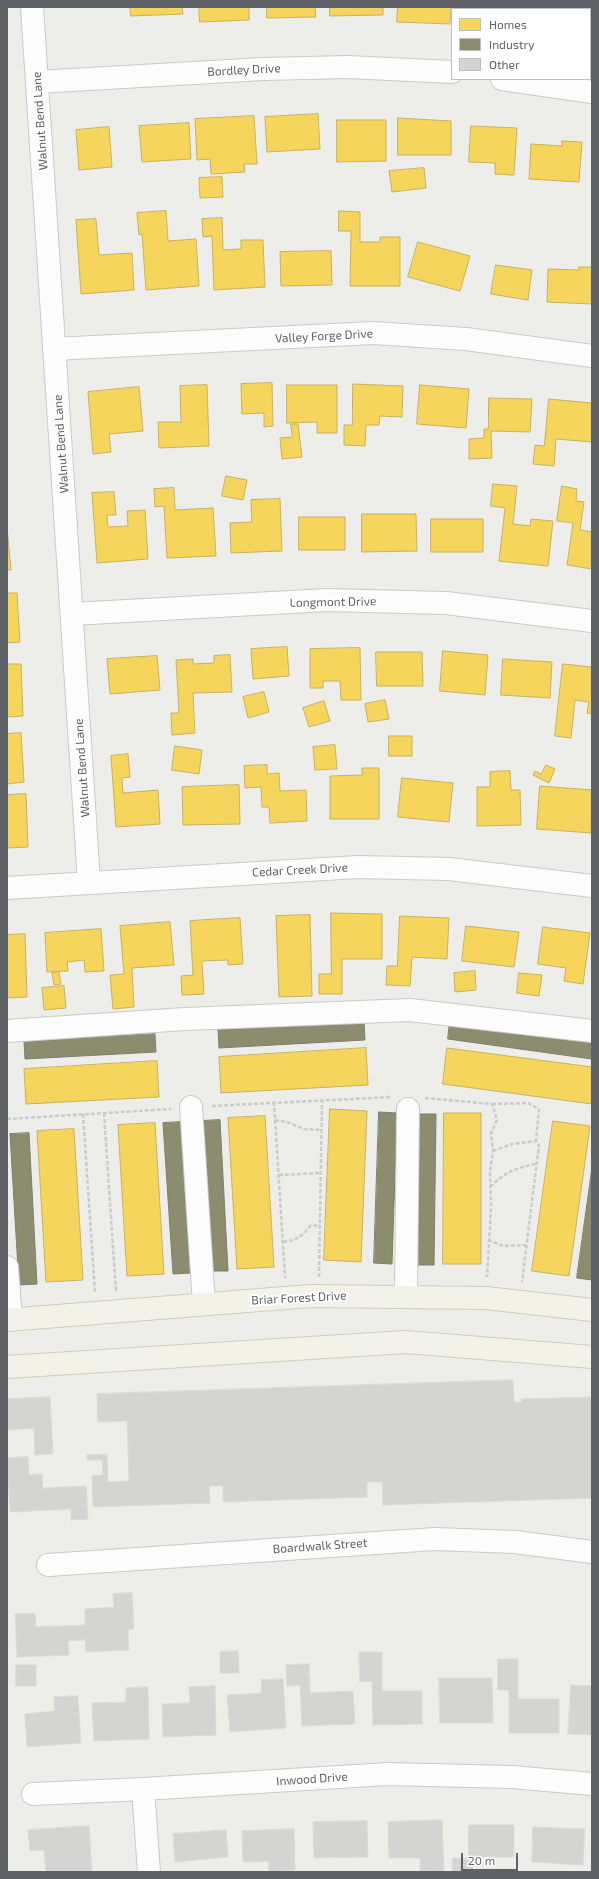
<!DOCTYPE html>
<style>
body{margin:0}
#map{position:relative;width:599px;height:1879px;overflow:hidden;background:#edede9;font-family:"Exo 2",sans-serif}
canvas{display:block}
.frame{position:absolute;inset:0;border:8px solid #5e6166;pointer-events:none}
.legend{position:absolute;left:451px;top:8px;width:140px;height:72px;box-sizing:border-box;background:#fff;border:1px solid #bfc0c2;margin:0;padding:5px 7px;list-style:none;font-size:12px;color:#5e6166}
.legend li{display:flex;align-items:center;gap:8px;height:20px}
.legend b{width:20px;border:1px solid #bfc0c2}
.scale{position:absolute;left:461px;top:1853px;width:57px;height:18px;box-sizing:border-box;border:2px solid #5e6166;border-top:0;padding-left:5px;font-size:12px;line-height:14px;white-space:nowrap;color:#5e6166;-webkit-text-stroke:3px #fff;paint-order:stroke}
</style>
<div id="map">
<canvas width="599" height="1879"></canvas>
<div class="frame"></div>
<ul class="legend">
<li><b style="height:11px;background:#f6d55c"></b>Homes</li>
<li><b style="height:11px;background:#8c8c6e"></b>Industry</li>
<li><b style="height:11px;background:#d4d4d2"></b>Other</li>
</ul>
<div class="scale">20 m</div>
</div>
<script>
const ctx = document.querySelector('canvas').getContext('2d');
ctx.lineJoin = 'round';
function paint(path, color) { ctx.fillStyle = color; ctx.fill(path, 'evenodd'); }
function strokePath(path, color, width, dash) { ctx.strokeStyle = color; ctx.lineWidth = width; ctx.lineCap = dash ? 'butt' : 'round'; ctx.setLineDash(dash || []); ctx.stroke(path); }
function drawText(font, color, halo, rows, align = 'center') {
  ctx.font = font + ' "Exo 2",sans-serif'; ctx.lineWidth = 4; ctx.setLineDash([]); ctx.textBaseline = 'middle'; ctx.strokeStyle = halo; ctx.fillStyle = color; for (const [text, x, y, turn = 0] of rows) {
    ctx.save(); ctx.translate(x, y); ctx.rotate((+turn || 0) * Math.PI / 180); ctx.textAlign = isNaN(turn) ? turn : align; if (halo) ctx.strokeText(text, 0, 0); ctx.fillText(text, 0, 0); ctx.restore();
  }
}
const homes = new Path2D(`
 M130,7H182L183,14L131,16Z
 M199,7H249V20L200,22Z
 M267,7H315L316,17L267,18Z
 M330,7H383V15L330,16Z
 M398,7H451L450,24L397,22Z
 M471,7H515L514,9H471Z
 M527,7H548L581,9H527Z
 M318,114L320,149L267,152L265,117Z
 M254,116L257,164H244L245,172L211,174L210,159L197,160L195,119Z
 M398,118L451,121V155H398Z
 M337,120H386V161L337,162Z
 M189,123L191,159L142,162L139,126Z
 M471,126L517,128L514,175L495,174V163L469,162Z
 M109,127L112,167L79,170L76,130Z
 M562,141L582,142L579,182L529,179L531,144L562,146Z
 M424,168L426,188L392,192L389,171Z
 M222,177L223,197L200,198L199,178Z
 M166,211L168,241L196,239L199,286L146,290L142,234L139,235L137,213Z
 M339,211L360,212V242H380V237H400V286H350L351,231H339Z
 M222,218L223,250L241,249V240H263L265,287L214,290L212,236L203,237L202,219Z
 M96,219L99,255L132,253L134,290L81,294L76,220Z
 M418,242L470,256L460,291L408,277Z
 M331,251L332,285L281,286L280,252Z
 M496,265L532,270L528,300L491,294Z
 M579,267H592V304L547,302L548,269L579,270Z
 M272,383L273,426L264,427V413L242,414L241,384Z
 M353,384L403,386L402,417L380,416L379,425H366L365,446L344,445V425H352Z
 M207,385L209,446L159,448L158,422H181L180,386Z
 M287,385H337V433H317V422L287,423Z
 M420,385L469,389L466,428L417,424Z
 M139,387L143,431L109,434L111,452L93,454L88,392Z
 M489,398L532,399L530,432L491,431L492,458L469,459V439L484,438V429H488Z
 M549,399L592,403V442L556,439L554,466L533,464L535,445L544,446Z
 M291,424H298L302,457L282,459L280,438L292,437Z
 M226,476L247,480L243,500L222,496Z
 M493,484L517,486L513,524L530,526L531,519L553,521L548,566L499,561L505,508L491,506Z
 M562,486L577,489L576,501L584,502L580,530L592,532V569L567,565L573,523L557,521Z
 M174,488L175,510L213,508L216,556L167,558L164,506L155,507L154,489Z
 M114,492L116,515H107L108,527L128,526L127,511L145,510L148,559L97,563L92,493Z
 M280,499L282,551L231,553L230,523L252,522L251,500Z
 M362,514H416L417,551L362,552Z
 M299,517H345V550H299Z
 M431,519H483V552H431Z
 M7,527L11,570H7Z
 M7,593H17L20,642L7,643Z
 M287,647L289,676L253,679L251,649Z
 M360,648L361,700H341L340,681H323V688H310V649Z
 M443,651L488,655L485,695L440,691Z
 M376,652H422L423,686H377Z
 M230,655L232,692L193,693L195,733L172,735L171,713H179L176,660L193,659V664L214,663V656Z
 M157,656L160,690L110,694L107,659Z
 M503,659L552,662L550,698L501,695Z
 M7,664H21L23,716L7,717Z
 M563,664L592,667V714L587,713L589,702L575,700L571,738L555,736Z
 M264,692L269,712L248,718L243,697Z
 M385,700L389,719L368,722L365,704Z
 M324,701L330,721L309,727L303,708Z
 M21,733L24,782L7,784V734Z
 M389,736H412V756H389Z
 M335,745L337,769L315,770L313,747Z
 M175,746L202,750L199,774L172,770Z
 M128,754L130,777L122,778L123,793L158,790L160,824L116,827L111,756Z
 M267,765V774L279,773L280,791L306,790L307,821L270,823L269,807H262L261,787L245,788L244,766Z
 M546,765L555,769L549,783L533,775L535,771L541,774Z
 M362,768H379V819H330V776L362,775Z
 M510,771L511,790H520L521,825L477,826V787H490V772Z
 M402,778L453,783L449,822L398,817Z
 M239,785L240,824L183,825L182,787Z
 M540,786L592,790L591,833L537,829Z
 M26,794L28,847L7,848V795Z
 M331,913L382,914V959H342V994H319V974H331Z
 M310,915L312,996L279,997L276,916Z
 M400,916L449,918L447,959L412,957L410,986L386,985L387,966H397Z
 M240,918L243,964L228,965V960L202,961L204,994L182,995L181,976L193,975L190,921Z
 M170,922L174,965L132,968L134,1007L113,1009L110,975L124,974L120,926Z
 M466,926L519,932L514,967L462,961Z
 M543,927L590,933L583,984L564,981L566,968L538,964Z
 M101,929L104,971L85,972L84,960L67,962L68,971L47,972L45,933Z
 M25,934L27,997L7,998V935Z
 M475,971L476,990L455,992L454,973Z
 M59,972L61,984L54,985L52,973Z
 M519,973L542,975L539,996L517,993Z
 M64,986L66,1008L44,1010L42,988Z
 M366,1048L368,1085L221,1093L219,1057Z
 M447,1048L592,1067V1104L443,1084Z
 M157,1061L159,1097L26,1104L24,1069Z
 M330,1109L367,1111L361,1262L324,1260Z
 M444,1113H481V1264H443Z
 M265,1116L274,1267L237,1269L228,1118Z
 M553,1121L590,1126L569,1276L532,1271Z
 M155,1123L164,1274L127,1276L118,1125Z
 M74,1129L83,1280L46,1282L37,1131Z`);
paint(homes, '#f6d55c');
strokePath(homes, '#c8b25f', 1);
const industry = new Path2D(`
 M364,1021L365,1040L219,1048L218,1029Z
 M450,1021L592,1041V1059L448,1039Z
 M155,1034L156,1052L25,1059L24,1041Z
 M379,1112L397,1113L392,1264L374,1263Z
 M417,1114H436L434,1265H416Z
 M220,1120L228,1271H210L202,1121Z
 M181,1122L191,1273L173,1274L163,1123Z
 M29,1133L37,1284L19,1285L10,1134Z
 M592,1168V1280L577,1278Z`);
paint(industry, '#8c8c6e');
strokePath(industry, '#7e7f6c', 1);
const building = new Path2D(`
 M513,1380L514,1402H522L521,1399L592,1397V1498L383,1505L382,1482H367V1497L223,1502V1486H209L210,1503L93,1507L92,1476L103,1475L102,1460H87V1455L107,1454L108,1482L129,1481L127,1421L98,1422L97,1394Z
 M50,1397L53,1454L35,1455L34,1428L7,1430V1399Z
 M28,1457L29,1475L42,1474L43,1488L86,1486L88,1519L71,1520V1509L10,1512L7,1458Z
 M132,1593L134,1629L128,1630L129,1650L86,1652L85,1640L68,1641L69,1655L17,1657L15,1614L35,1613L36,1627L85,1625V1609L114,1607L113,1594Z
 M238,1651L239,1673H220V1652Z
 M359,1652H382V1691H422V1724L373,1725L372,1681L360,1682Z
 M498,1659H518V1699H559V1733H509V1690H498Z
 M309,1664L310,1693L353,1691L355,1724L302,1726L300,1685L287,1686L286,1665Z
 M16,1665H36V1686H16Z
 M439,1678H492L493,1723H440Z
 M283,1679L286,1728L230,1732L227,1695L262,1693L261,1680Z
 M571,1685L592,1686V1735L568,1734Z
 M215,1686L216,1735L163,1737L162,1704L190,1703L189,1687Z
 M148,1687L149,1739L94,1741L92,1703L126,1702V1688Z
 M78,1696L81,1743L27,1747L25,1714L55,1711L54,1697Z
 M442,1820L444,1871L420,1872V1858H389L388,1822Z
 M367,1821L368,1857L314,1858L313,1822Z
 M469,1825H514V1857H469Z
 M89,1826L92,1872H46L44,1850L30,1851L28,1830Z
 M533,1827L585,1829L583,1865L532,1862Z
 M294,1829L295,1870L269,1872L268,1861L243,1862L242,1831Z
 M226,1830L228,1857L175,1862L173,1834Z
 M453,1858L473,1859V1872H452Z`);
paint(building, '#d4d4d2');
strokePath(building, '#dcdbd8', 1);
const minor = new Path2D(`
 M32,7L89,882
 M502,79L592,92
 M37,82L263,69L348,67L452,72
 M54,349L373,333L466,339L592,356
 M72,614L327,600L446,603L592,621
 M7,888L358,867L449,869L592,886
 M7,1031L185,1019L410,1010L592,1031
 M191,1107L204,1304
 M7,1267L11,1320
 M406,1296L408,1109
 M48,1565L435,1539L515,1542L592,1552
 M143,1789L149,1872
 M33,1794L143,1789L388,1774L512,1777L592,1784`);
const major = new Path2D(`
 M7,1320L310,1296L486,1298L592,1310
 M7,1367L406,1342L592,1357`);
strokePath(minor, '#cacbca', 24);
strokePath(major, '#d3ceb9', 24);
strokePath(new Path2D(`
 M425,1098L492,1104L497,1120L491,1133L493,1151L490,1172L491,1209L487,1277
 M274,1102L285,1278
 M492,1104L528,1103L539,1109L536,1141L539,1145L522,1282
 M212,1106L392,1097
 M104,1113L116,1292
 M83,1114L95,1293
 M7,1119L171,1109
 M275,1120L287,1122L304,1129L322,1130
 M493,1151L512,1144L536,1141
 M279,1175L321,1173
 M490,1187C505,1172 516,1168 536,1164
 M488,1240L503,1246L526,1245
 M283,1242C296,1240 302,1237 310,1226L320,1225
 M319,1277L322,1100`), '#c9cecb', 2.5, [4, 2]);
strokePath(minor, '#fcfcfc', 22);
strokePath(major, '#f3f2e9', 22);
drawText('12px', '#5e6166', '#fff', [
 ["Bordley Drive",244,70,-3],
 ["Walnut Bend Lane",40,121,-94],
 ["Valley Forge Drive",324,336,-3],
 ["Walnut Bend Lane",61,444,-94],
 ["Longmont Drive",333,602,-1],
 ["Walnut Bend Lane",82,768,-94],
 ["Cedar Creek Drive",300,870,-3],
 ["Briar Forest Drive",299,1298,-3],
 ["Boardwalk Street",320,1546,-4],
 ["Inwood Drive",312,1779,-4]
]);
</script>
